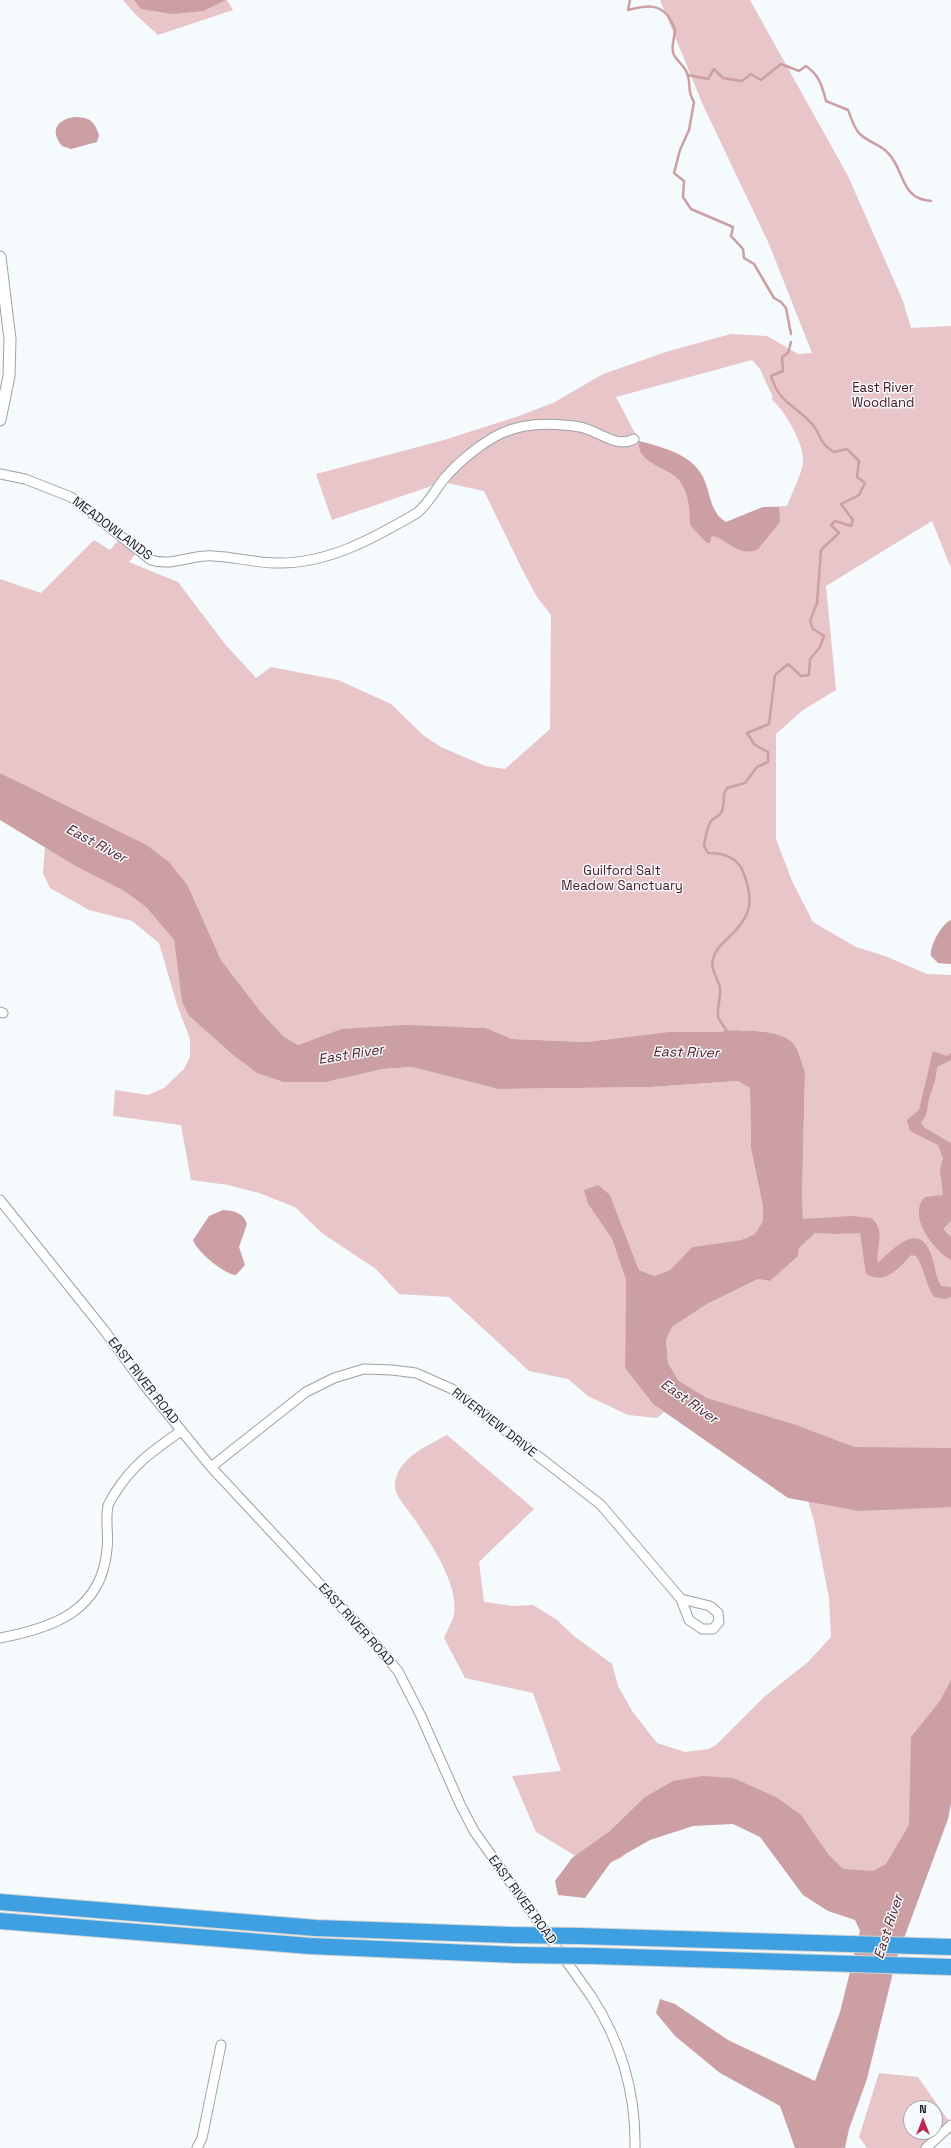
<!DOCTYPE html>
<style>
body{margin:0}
#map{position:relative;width:951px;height:2148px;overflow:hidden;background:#f5fafd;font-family:"Space Grotesk",sans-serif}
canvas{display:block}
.north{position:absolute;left:903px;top:2100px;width:40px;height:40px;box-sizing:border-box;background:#f5fafd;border:1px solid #a1a4a7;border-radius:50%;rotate:0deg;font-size:11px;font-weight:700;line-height:16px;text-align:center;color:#232425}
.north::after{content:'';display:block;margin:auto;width:14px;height:18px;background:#ba2a51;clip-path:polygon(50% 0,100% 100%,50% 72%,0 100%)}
</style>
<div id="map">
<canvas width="951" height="2148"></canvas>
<div class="north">N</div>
</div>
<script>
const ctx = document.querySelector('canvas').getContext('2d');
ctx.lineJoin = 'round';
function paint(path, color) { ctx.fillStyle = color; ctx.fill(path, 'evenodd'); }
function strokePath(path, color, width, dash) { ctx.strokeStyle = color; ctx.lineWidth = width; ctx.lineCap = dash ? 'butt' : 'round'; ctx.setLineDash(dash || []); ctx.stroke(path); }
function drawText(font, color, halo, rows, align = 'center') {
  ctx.font = font + ' "Space Grotesk",sans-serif'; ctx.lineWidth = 3; ctx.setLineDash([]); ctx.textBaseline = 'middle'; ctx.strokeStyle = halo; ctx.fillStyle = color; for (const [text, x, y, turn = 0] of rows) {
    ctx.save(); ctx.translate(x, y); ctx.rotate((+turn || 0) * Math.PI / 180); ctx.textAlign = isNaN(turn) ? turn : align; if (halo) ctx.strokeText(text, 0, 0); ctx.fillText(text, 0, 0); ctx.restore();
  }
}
paint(new Path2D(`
 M123,0H227L233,10L158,35L134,13Z
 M660,0H750L848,176L903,301L911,328L951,326V568L932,521L826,586L836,690L803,710L776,734V839L792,881L813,922L856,947L885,956L927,974L951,975V1727L900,1902L722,1803L641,1841L621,1858L597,1869L536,1832L512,1776L561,1771L533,1693L465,1678L444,1638C447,1631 452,1622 454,1615C460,1584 427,1537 410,1513C405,1506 395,1495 395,1486C396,1458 427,1446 447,1435L534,1509L479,1562L484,1602L513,1606L533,1605L557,1620L574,1636L612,1664L618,1686L632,1711L657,1743L685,1752L709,1749L716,1745L764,1697L808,1662L831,1637L829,1598L814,1521L806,1494L771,1418L707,1398L679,1381L668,1363L666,1340L672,1327L707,1304L758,1279L770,1281L798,1255L803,1220L802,1198L805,1072C801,1062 799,1048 791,1041C775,1029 745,1031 726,1030L721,1032H668L586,1042L512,1039L486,1028L465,1027L341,1029L298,1045L283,1036L261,1012L221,960L188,886L145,844L0,773V579L41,593L94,540L110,550L121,537L138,551L129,562L178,582L225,644L256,678L271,667L338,680L391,704L424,736L441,747L485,766L505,769L550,729L551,615L537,597L522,569L484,491L443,482L332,520L316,474L444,440L516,417L553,403L603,374L669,351L731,334L767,336L798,354L812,353L769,244L703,105ZM752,360L760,369L773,398L771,399C784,409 803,442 803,459C804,471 791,494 787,506L763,507L726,522C709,512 711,492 703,476C691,454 661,447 639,441L616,397Z
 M45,847L124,891L146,907L174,940L182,1002L189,1016L233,1055L257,1073L283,1082H326L383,1069L412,1067L498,1089L651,1087L738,1081L750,1088L751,1148L763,1207V1221L755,1234L741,1240L692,1247L670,1270L655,1276L639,1270L610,1195L588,1204L612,1239L626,1280L625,1368L653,1404L664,1412L657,1418L628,1415L588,1396L568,1379L529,1371L449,1297L399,1294L376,1269L323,1234L295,1207L259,1193L228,1185L191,1180L181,1125L113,1116L115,1090L148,1095L164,1088L184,1069L190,1057V1039L177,1005L159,943L132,921L89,910L50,888L43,873Z
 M879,2073L918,2077L951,2124V2132L931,2148H867L859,2137ZM911,2108H935V2132H911Z`), '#e7c5c9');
paint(new Path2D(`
 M134,0H226L203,11L173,14L141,9Z
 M74,117C89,117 94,120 99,135L97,142L71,149L62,146C50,131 56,120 74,117Z
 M639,441C661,447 691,454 702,476C711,492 709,512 726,522L763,507H779L780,522L758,549C740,558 728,540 713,536L711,537L710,543H707L690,525C690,510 689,493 679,480C669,467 636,464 639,441Z
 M0,773L145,844L169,862L188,886L221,960L261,1012L283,1036L298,1045L341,1029L405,1025L486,1028L512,1039L586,1042L668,1032H721L726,1030C745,1031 775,1029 791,1041C799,1048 801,1062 805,1072L802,1198L803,1219L852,1216L871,1218C887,1230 875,1248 878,1263C889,1253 915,1223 928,1248C935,1260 934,1274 941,1286L951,1287V1297L945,1299L934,1297C925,1284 925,1269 916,1256L911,1255C899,1269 884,1285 866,1274L860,1233L836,1234L815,1233L799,1248L798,1256L770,1281L758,1279L707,1304L672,1327L666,1340L668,1363L679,1381L707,1398L796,1425L854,1447L951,1448V1507L859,1511L788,1498L653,1404L625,1368L626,1280L612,1239L588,1204L584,1190L598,1185L610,1195L639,1270L655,1276L670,1270L692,1247L741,1240L755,1234L763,1221V1207L751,1148L750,1088L738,1081L651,1087L498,1089L412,1067L383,1069L326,1082H283L257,1073L233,1055L189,1016L182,1002L174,940L146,907L124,891L74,865L0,820Z
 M951,920V964L938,963L931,956C929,947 942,923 951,920Z
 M933,1051L947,1056L951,1053V1060L937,1067C936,1081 933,1086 929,1099C926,1111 929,1112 921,1123L925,1128L951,1143V1221L943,1229L951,1237V1260C933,1250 907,1215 925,1197L943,1195L940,1170L943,1158L938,1145L910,1131L907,1120L919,1110Z
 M223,1210C233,1210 244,1213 247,1224L239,1247L245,1265L236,1275C225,1275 196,1251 193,1240L209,1216Z
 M951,1680V1803L948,1819L896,1960L867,2079L849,2129L845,2148H795L780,2106L720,2073L675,2036L656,2013L660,1999L675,2004L728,2040L815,2081L840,2012L860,1931L855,1920L828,1911L803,1895L760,1837L733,1824L693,1826L650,1840L611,1862L585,1898L558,1895L555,1881L572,1858L610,1831L645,1797L673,1781L703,1776L733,1778L776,1797L801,1815L828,1854L843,1869L873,1871L886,1864L909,1825L911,1737L940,1701Z`), '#cb9fa4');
strokePath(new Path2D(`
 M630,0L628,10C644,6 660,2 670,19C672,23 674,26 675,30C675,38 670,47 674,55C678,63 686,66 688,76C691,87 687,91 694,102L689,130L680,150L674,173L684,181L683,197L691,209L733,227L731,236L743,249L744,258L754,264L774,298L781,302L786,308L791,334
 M688,75L708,79L714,69L723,78L742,81L751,74L761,80L781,64L799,71L806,66C819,75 822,85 826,101L848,110C851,117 854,129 860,134C868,142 881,145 888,153C905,170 900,199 931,201
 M727,1032C725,1027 719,1021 718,1016C717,1007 721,997 720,988C718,978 710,969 713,959C715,950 721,945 727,939C750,918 755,904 744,874C739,858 724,853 708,853L704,846C705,839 707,827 711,821C714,817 719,817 721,813C726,804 721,796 727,788L745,783L757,767L768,762V752L755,745L747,733L769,724L775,675L788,664L801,676L809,675L810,659L820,647L824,636L813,629L810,621L817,603L821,550L839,533L831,525L835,521L851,526L853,520L841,504L859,495L865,483L857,477L859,461L847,449L834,452C819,443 822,437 813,425C796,405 780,405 771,376L783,371L782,357L788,353L791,342`), '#cb9fa4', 2.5);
const minor = new Path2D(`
 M0,474L25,479L71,497L151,560C173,567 192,554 214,556C235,557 256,563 277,563C328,564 374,538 417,513C428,504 434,492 443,480C458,462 481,443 502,433C526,422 555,423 580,427C597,430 617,449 634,439
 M0,1012L3,1013
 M0,1200L104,1330L145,1386L211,1467L362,1629L398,1671L421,1716L460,1804L474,1831L591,1996C621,2042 636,2093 635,2148
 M211,1467L306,1392L334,1378L364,1369L392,1370L416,1373L452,1389L601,1505L681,1599L689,1620L702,1629H713L719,1622L718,1613L710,1606L681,1599
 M0,1638C53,1628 102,1611 107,1549C109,1535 105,1520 108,1506C109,1502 113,1497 115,1493C133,1464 154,1450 181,1431
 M197,2148L202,2138L221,2045
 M926,2148L951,2125`);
const tertiary = new Path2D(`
 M0,257L10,339L9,376L0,420`);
const motorway = new Path2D(`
 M0,1902L316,1928L510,1935
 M0,1921L310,1946L517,1955
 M578,1936L951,1947
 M594,1956L951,1967`);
strokePath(minor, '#9ea2a5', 11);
strokePath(tertiary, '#9ea2a5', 13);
strokePath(motorway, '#d3d3d3', 18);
strokePath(minor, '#fff', 9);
strokePath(tertiary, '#fff', 11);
strokePath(motorway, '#3ea0e1', 16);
const motorwayBridge = new Path2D(`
 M510,1935L578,1936
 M517,1955L594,1956`);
strokePath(motorwayBridge, '#d3d3d3', 18, []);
strokePath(motorwayBridge, '#3ea0e1', 16);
drawText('13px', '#49131f', '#f5fafd', [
 ["East River",883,388],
 ["Woodland",883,403],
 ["Guilford Salt",622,871],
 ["Meadow Sanctuary",622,886]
]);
drawText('13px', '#232425', '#f5fafd', [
 ["MEADOWLANDS",112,529,37],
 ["EAST RIVER ROAD",143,1381,52],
 ["RIVERVIEW DRIVE",494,1423,38],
 ["EAST RIVER ROAD",356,1625,48],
 ["EAST RIVER ROAD",522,1900,54]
]);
drawText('italic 14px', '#551e29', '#f5fafd', [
 ["East River",96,844,28],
 ["East River",686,1053,1],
 ["East River",351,1055,-9],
 ["East River",689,1402,35],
 ["East River",889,1927,-72]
]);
</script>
